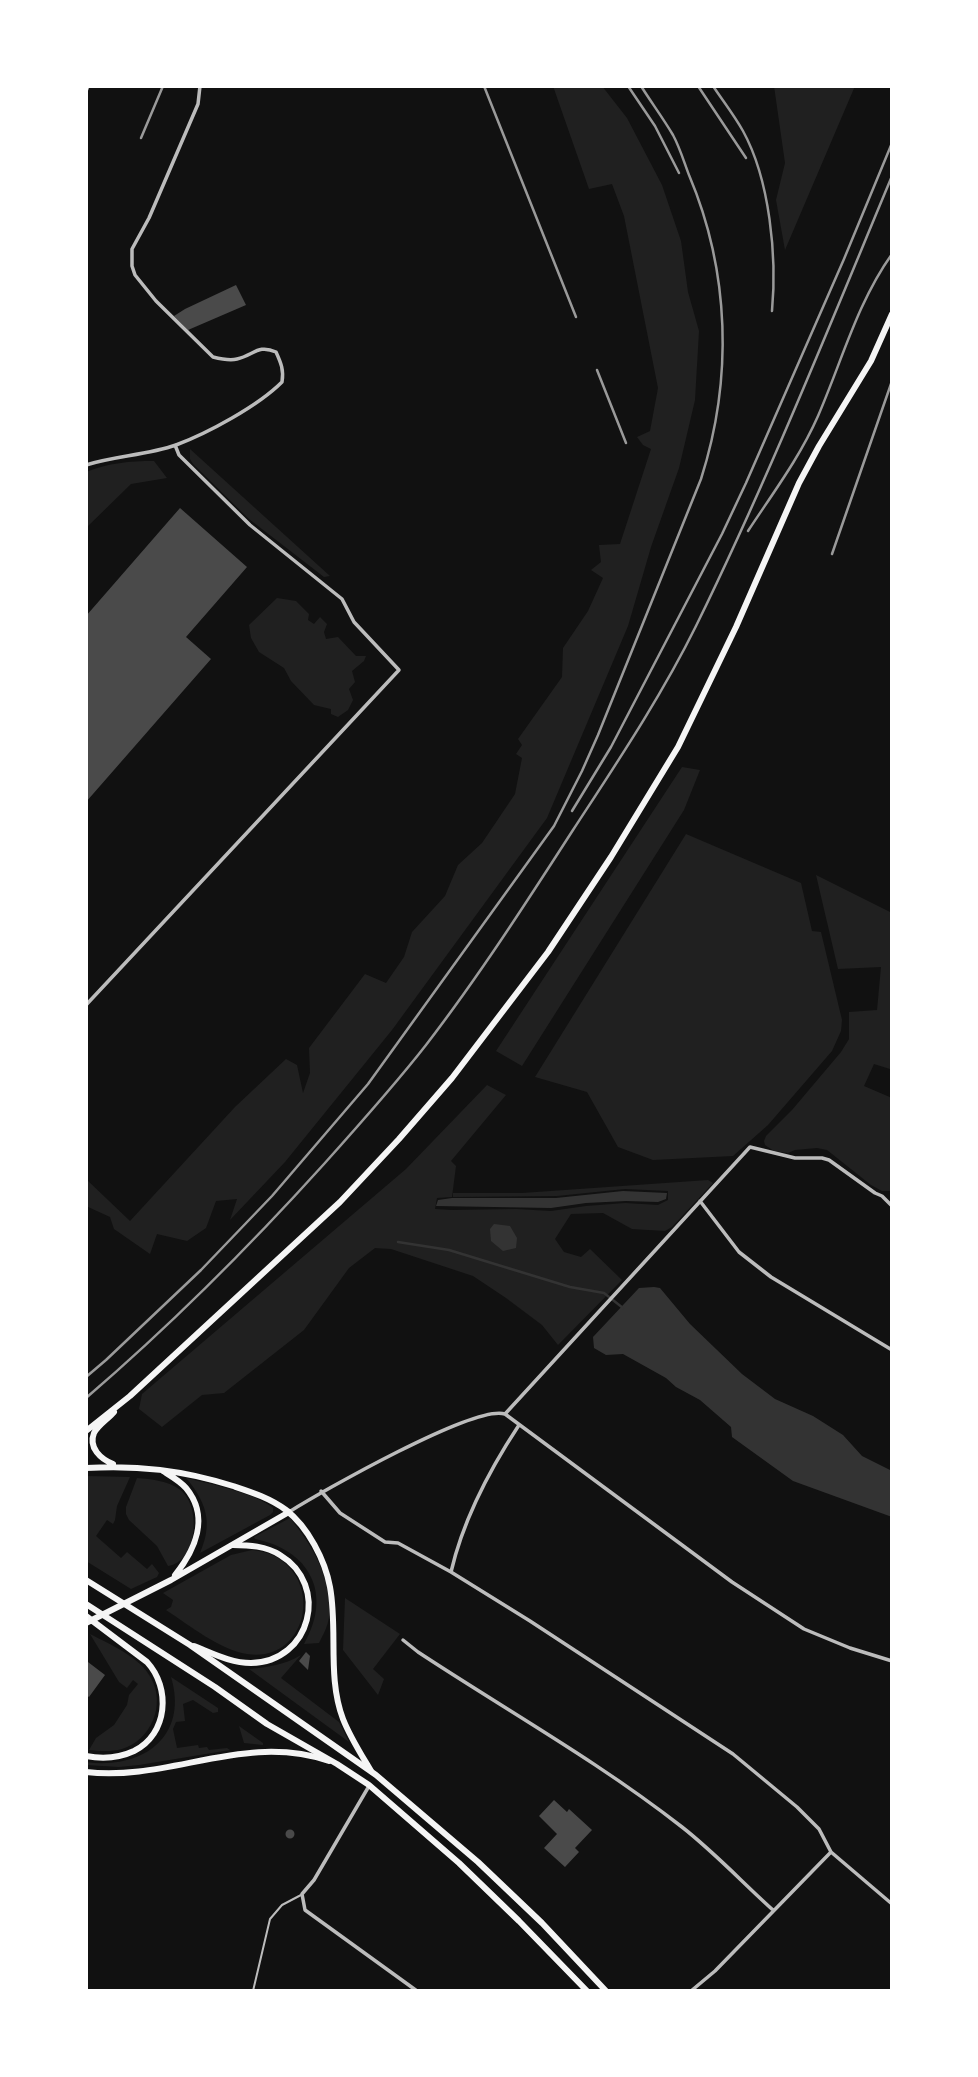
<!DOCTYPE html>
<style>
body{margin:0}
#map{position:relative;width:978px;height:2077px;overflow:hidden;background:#111;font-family:"Source Sans 3",sans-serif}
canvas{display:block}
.frame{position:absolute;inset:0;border:88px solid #fff;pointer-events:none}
</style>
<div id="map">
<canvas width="978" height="2077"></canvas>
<div class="frame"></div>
</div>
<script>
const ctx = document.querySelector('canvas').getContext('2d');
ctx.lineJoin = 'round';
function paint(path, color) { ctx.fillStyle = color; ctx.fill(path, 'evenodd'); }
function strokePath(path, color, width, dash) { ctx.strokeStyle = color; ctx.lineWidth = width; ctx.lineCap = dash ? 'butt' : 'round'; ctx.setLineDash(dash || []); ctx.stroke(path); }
paint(new Path2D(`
 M553,86H602L627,118L662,185L681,241L688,292L699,331L695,400L679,468L651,547L628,626L547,818L392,1030L285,1162L230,1220L237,1199L216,1201L206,1228L187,1241L157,1234L150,1254L114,1229L110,1217L86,1206V1179L130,1221L235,1107L286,1059L297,1065L303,1093L310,1073L309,1048L365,974L386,983L404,957L412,932L445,896L458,865L482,843L515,794L522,758L516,754L522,745L518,739L562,677L563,648L588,611L603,578L591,570L601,562L599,545L620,544L651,449L643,445L637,437L650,431L658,388L624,216L612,184L589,189Z
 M774,86H855L785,250L776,200L785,163Z
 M190,449L330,576L324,577L249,519L193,464L190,459Z
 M154,461L167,478L131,484L86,528V472C108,463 130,461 154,461Z
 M277,598L296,601L309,614L308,620L314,624L320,617L327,624L324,632L326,639L338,637L356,656H366L364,661L352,671L355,682L349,689L353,700L348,710L338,717L331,714V709L314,705L291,681L284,668L259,652L251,638L249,625Z
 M682,767L700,770L684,810L522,1066L496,1051Z
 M686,834L801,883L812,931L821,932L842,1020L841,1031L832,1051L768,1125L733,1156L653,1160L618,1147L587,1092L535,1077Z
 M816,875L892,913V1066L890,1069L874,1064L864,1086L892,1098V1191H882L871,1185L827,1150L817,1148L795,1150L788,1153L774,1151L765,1145L764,1141L766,1136L792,1110L841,1052L849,1039V1012L877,1010L881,967L838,969Z
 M487,1085L506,1095L451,1161L456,1166L452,1197L437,1198L435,1209L452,1210L516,1209L551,1211L586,1206L625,1203L658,1205L668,1200V1191L625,1189L557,1196L453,1197V1193H522L708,1180L713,1183L672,1227L665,1231L632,1229L603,1213L571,1214L555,1239L564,1252L581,1257L590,1249L622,1280L558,1345L542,1325L506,1298L473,1276L391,1249L375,1248L349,1268L304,1330L224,1393L202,1395L162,1427L139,1409L142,1394L406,1169Z
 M86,1476L130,1477L117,1506L115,1520L113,1524L107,1520L96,1536L121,1558L127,1552L147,1569L152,1564L159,1573L157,1577L131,1589L86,1561Z
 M137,1478C151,1479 168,1481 179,1489C202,1504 198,1562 168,1566L157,1546L129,1520L126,1514V1507Z
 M186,1478C207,1483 258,1494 273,1508V1512L270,1515L200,1553C202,1548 205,1540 206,1533C210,1512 199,1493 186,1478Z
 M290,1518C310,1543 326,1568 329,1601C329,1606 330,1612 329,1617C328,1626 323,1635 319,1643L304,1644C333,1594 310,1550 255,1539L254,1537Z
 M252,1550C261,1551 270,1553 278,1558C324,1587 304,1663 247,1654C220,1650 189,1625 166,1610L171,1607L173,1600L163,1593L231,1555Z
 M345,1598L400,1634L373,1669L384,1679L378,1695L343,1650Z
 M90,1634C111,1645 140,1657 151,1678C166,1705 151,1740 122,1749C112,1752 99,1751 89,1750L96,1738L114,1725L127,1705L129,1695L138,1684L133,1680L127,1688L119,1682Z
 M301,1655L281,1678L339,1722L349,1742L249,1669C269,1667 284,1665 301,1655Z
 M171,1677L218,1708V1712L213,1713L193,1700L183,1704L185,1721L176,1722L173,1729L177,1748L198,1745L199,1748L207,1747L209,1750L227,1748L230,1750L139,1765L119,1767L86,1765V1762C142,1770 189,1737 171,1677Z
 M239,1726L263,1743V1745L244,1743Z`), '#202020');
paint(new Path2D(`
 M623,1191L667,1193L666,1199L658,1202L626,1201L586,1203L551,1208L436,1206L438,1200L452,1198H556Z
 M494,1224L510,1226L517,1238L516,1248L503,1251L491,1241L490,1229Z
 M654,1287L660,1288L690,1324L742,1374L775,1399L813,1416L843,1435L862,1456L892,1471V1517L793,1481L732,1437L731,1427L700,1400L676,1387L666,1378L623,1354L606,1355L594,1348L593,1337L639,1288Z`), '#333');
strokePath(new Path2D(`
 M398,1242L449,1250L570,1287L604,1293L623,1308`), '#333', 2.5);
paint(new Path2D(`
 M236,285L246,305L188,330L174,316L185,309Z
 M180,508L247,567L186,637L211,659L86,802V616Z
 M306,1652L310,1656L308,1670L299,1661Z
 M88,1662L105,1675L89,1697L86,1695V1665Z
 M554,1800L567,1812L569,1809L592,1830L575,1848L579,1852L565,1867L544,1848L557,1834L539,1816Z
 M285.5 1834a4.5 4.5 0 1 1 9 0a4.5 4.5 0 1 1-9 0Z`), '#4a4a4a');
strokePath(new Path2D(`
 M253,1991L270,1919L282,1905L301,1895`), '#bcbcbc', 2);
strokePath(new Path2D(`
 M86,91L88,86
 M86,465C115,456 147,455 176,445C208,433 258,406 282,382C284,370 281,363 276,352C258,344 254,355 237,359C229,361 221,359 213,357L156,301L135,275L132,266V249L149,218L198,104L200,86
 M86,1005L399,670L354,622L342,599L250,525L179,455L175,445
 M700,1201L739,1252L771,1277L892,1350
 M505,1414L750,1147L795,1158H822L829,1160L875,1193L882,1196L892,1206
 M321,1491L340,1513L385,1542L398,1543L451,1572L530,1621L733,1754L797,1807L819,1829L831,1852L892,1904
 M289,1512C321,1492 475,1404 505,1414L732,1582L804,1629L850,1648L892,1661
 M451,1572C463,1520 490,1469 519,1425
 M403,1640L418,1652C506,1710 599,1762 682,1827C714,1852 743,1883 773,1910
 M369,1786L314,1880L302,1894L305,1910L417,1991
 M691,1991L715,1971L831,1852`), '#bcbcbc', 3.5);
strokePath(new Path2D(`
 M86,1431L130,1396L340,1202L399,1139L452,1078L548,952L611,857L678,747L736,627L799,483L819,446L871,361L892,314
 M113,1464C101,1459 88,1448 94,1433C98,1425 108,1419 114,1412
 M86,1468C138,1465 182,1470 233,1486C251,1492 270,1498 286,1510C308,1527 325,1560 330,1587C338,1630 327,1677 343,1719C350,1737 361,1754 371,1771
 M163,1471C171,1476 180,1481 186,1488C210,1517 195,1550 175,1575
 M86,1616L147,1662C171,1688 168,1734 134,1751C119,1758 102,1759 86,1756
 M86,1623L171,1580L289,1512
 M194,1646C212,1653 231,1663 251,1663C311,1662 330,1585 280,1555C266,1546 249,1545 233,1545
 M86,1772C169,1782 244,1732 329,1761`), '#f5f5f5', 6);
strokePath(new Path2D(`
 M86,1580L190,1645L376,1775L478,1862L542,1923L606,1991
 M86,1604L215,1687L267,1724L337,1764L369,1785L459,1863L519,1921L587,1991`), '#f5f5f5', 6);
strokePath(new Path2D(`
 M484,86L576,317
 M628,86L655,126L679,173
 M698,86L746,158
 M713,86C723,101 734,115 743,131C770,180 777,257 772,311
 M141,138L163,86
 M597,370L626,443
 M748,531C773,493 800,457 818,416C842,361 857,303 892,254
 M832,554L892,381
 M572,811L611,747L722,534L746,483L844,259L892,143
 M86,1377L106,1360L201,1270L272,1196L368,1084L554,826L582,771L598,735L701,479C733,379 730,272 689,175C684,162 680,148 673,135C663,118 651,102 641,86
 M86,1398C171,1325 249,1247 324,1164C359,1125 394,1086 426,1045C479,976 526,903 573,830C616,764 661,697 696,626C768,479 829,327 892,176`), '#9a9a9a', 2.5);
</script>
